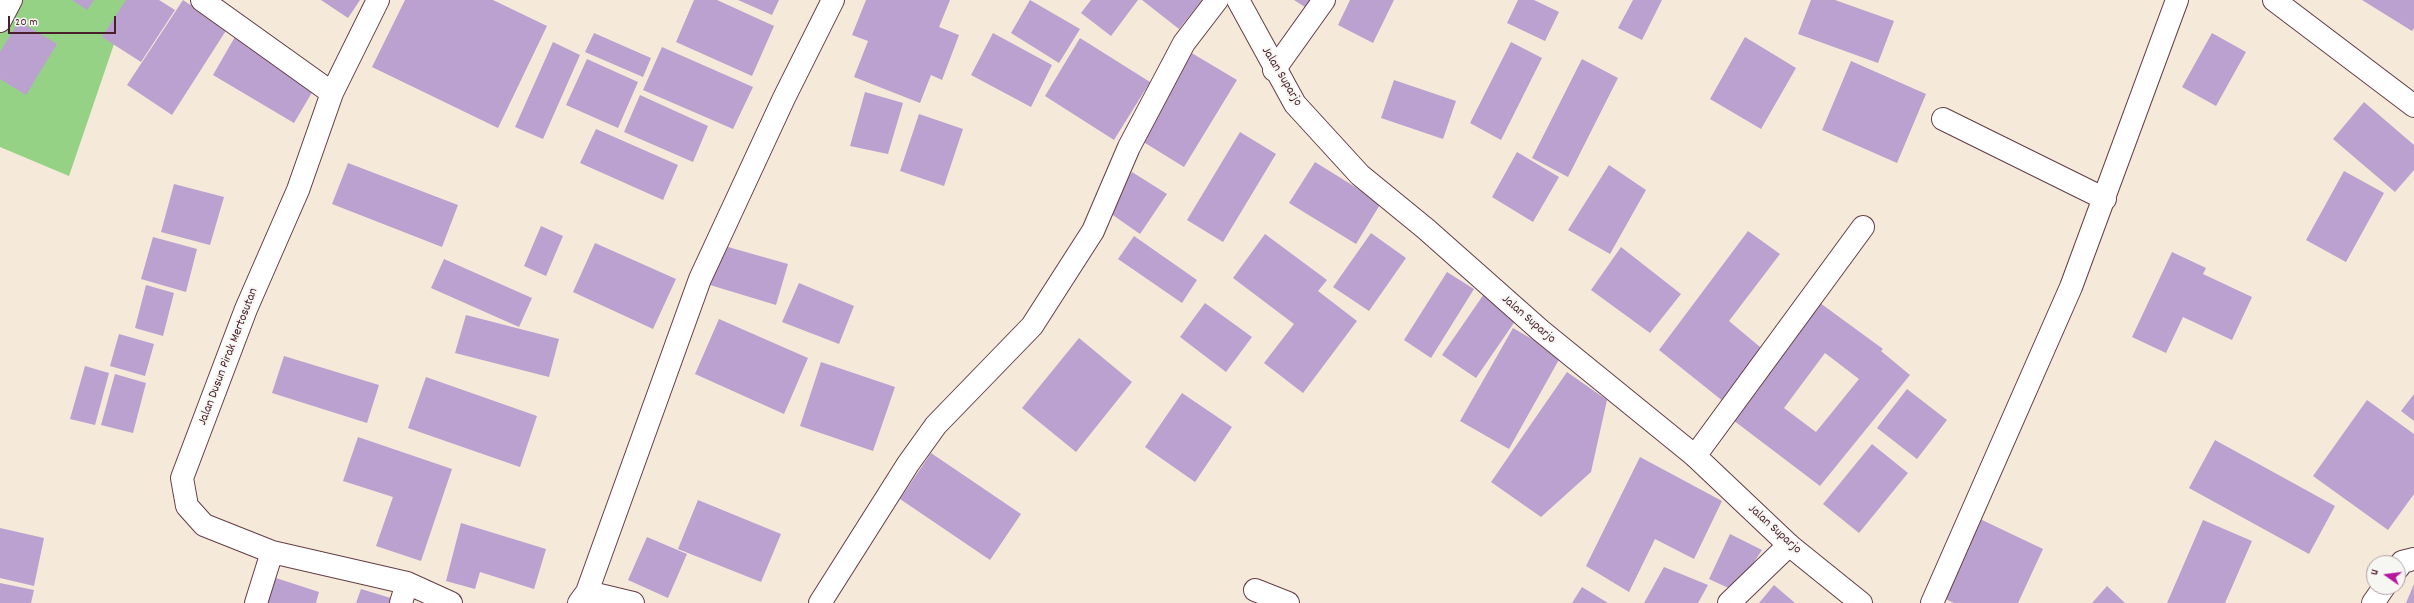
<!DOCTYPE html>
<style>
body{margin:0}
#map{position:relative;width:2414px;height:603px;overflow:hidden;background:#f5e9d9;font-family:Dekko,sans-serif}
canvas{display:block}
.north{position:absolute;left:2366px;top:555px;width:40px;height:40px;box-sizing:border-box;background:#f6f6f2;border:1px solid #b1a0a2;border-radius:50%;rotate:284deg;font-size:11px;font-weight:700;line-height:16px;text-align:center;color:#4a1f2b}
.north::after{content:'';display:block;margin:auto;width:14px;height:18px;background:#b5179e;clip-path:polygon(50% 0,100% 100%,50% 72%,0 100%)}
.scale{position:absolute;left:8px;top:16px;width:108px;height:18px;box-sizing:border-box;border:2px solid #4a1f2b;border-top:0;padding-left:5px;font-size:12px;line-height:14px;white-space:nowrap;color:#4a1f2b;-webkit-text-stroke:3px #f6f6f2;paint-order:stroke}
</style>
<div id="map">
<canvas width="2414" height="603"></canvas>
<div class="north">U</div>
<div class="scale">20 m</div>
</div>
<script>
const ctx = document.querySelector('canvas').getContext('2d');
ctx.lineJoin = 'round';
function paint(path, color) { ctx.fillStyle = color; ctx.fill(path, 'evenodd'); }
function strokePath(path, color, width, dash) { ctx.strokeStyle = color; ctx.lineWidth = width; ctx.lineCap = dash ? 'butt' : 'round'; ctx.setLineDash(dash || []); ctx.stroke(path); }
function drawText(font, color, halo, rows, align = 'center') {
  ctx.font = font + ' Dekko,sans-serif'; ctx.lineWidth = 4; ctx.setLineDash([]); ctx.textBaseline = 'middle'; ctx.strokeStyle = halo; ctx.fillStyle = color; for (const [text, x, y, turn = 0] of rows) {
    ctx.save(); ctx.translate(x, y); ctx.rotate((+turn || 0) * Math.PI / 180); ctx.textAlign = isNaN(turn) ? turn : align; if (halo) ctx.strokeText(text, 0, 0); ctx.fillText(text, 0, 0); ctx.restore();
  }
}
paint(new Path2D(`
 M10,0H129L69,176L0,147V18Z`), '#96d286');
paint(new Path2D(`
 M72,0H94L87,10Z
 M126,0H159L175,10L141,62L102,37Z
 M183,0L227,29L172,115L127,85Z
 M321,0H360L348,18Z
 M405,0H493L547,26L498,128L372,67Z
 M694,0H717L774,26L752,76L676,42Z
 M738,0H779L772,15Z
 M866,0H950L939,27L959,35L942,80L931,75L920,103L854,77L868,41L852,35Z
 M1030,0L1080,29L1059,63L1011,33Z
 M1091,0H1138L1111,36L1081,13Z
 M1142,0H1202L1179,29Z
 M1294,0H1322L1314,13Z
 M1350,0H1394L1373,43L1338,25Z
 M1518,0H1534L1559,12L1545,41L1507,23Z
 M1633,0H1662L1642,40L1618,28Z
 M1811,0H1835L1894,21L1878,63L1798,34Z
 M2362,0H2414V28L2412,31Z
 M19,21L57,44L26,95L0,79V52Z
 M594,33L651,58L643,77L585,52Z
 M993,33L1052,65L1031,107L971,75Z
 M2212,33L2246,52L2216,106L2182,87Z
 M236,35L317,84L294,123L213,75Z
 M1745,37L1796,68L1761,129L1710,99Z
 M1080,38L1150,82L1114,140L1045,96Z
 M553,42L580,55L543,139L515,127Z
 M1511,42L1542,58L1501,140L1470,123Z
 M662,47L753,87L733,129L643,90Z
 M1190,52L1237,80L1184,167L1137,138Z
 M587,59L638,82L618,128L566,105Z
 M1582,59L1618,78L1568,177L1532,158Z
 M1851,61L1926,94L1897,163L1822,130Z
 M1394,80L1456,101L1443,139L1381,118Z
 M865,92L903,103L888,154L850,146Z
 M640,95L708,126L693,162L624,132Z
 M2364,102L2414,145V170L2395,192L2333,139Z
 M919,114L963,129L944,186L900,171Z
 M596,129L678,165L663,200L580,163Z
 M1240,132L1276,154L1223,242L1187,220Z
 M1517,152L1559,177L1533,222L1492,197Z
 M1315,162L1381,203L1356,244L1289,203Z
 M348,163L458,205L442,247L332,204Z
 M1609,165L1646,190L1610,254L1568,230Z
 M2344,171L2384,193L2346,262L2306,240Z
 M1132,172L1167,194L1140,234L1107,211Z
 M174,184L224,197L210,245L161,232Z
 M541,226L563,236L546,276L524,266Z
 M1748,231L1780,254L1729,321L1766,352L1724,402L1659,350Z
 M1371,233L1406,258L1369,311L1333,287Z
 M1265,234L1327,280L1318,291L1357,321L1303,393L1264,363L1294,324L1233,278Z
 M1134,236L1197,280L1182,303L1118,259Z
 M153,237L197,249L186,292L141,279Z
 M595,243L676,279L653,329L573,292Z
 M721,245L788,264L776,305L710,285Z
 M1621,247L1681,294L1650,333L1591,290Z
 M2172,252L2206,268L2203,274L2252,297L2232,340L2183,317L2166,353L2132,337Z
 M444,259L532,298L519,327L431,288Z
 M1447,272L1474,289L1431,358L1404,340Z
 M799,283L854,306L839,344L782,322Z
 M146,285L174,293L163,336L135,328Z
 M1486,291L1520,314L1476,378L1442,355Z
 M1816,300L1883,349L1881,351L1910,375L1820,486L1729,417ZM1825,353L1859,379L1816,432L1784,408Z
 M1205,303L1252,337L1226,372L1180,337Z
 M466,315L559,339L549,377L455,353Z
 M719,319L808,358L784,414L695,374Z
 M1513,328L1561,356L1509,449L1460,421Z
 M119,334L154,344L145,376L110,366Z
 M1079,338L1132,382L1076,452L1022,408Z
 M284,356L379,385L367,423L272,393Z
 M821,362L895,387L873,451L800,426Z
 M85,366L109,373L95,425L70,419Z
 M1567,372L1607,400L1591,472L1541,517L1491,482Z
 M115,374L146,383L133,433L101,425Z
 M426,377L537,416L520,467L408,428Z
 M1907,389L1947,420L1917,459L1877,428Z
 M1182,393L1232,427L1195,482L1145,447Z
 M2414,394V421L2401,411Z
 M2367,400L2414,434V494L2388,530L2313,476Z
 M358,437L452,469L421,561L376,546L393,497L343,481Z
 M2215,440L2335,506L2309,554L2189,488Z
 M1872,444L1908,473L1859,533L1823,504Z
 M931,453L1021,514L990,560L900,499Z
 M1640,457L1722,501L1694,559L1655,539L1629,592L1586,566Z
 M698,500L781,534L761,582L678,549Z
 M1980,519L2043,549L2018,603H1954L1943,598Z
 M2203,520L2252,541L2225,603H2167Z
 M461,523L546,549L534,589L480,572L475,589L446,581Z
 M0,528L44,538L34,586L0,578Z
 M1730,534L1762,550L1735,591L1709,579Z
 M647,537L687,554L668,598L628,580Z
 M1664,567L1708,585L1698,603H1644Z
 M273,577L319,592L316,603H265Z
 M0,583L34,590L31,603H0Z
 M2414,584V603H2406Z
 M1774,585L1795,603H1759Z
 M2107,586L2125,603H2092Z
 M1582,587L1608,603H1572Z
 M361,589L394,599L393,603H356Z`), '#bba1d0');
const minor = new Path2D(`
 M202,0L332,93L298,190L246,309L182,478L187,506L204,525L272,552L407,583L451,603
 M2274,0L2414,106
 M0,21L11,0
 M1274,70L1324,0
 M332,93L378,0
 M1943,119L2105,199
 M1695,456L1863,227
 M2398,568L2402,562L2414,559
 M1255,590L1288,603
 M587,592L633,603
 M256,603L272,552
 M401,603L407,583
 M579,603L587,592L700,279L784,98L833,0
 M820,603L908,464L936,425L1032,326L1093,231L1129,147L1184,43L1217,0
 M1729,603L1789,545
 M1932,603L2071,287L2177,0
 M2373,603L2384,587`);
const major = new Path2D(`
 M1238,0L1295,104L1360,175L1426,229L1540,330L1695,456L1789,545L1861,603`);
strokePath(minor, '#643d45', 24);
strokePath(major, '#643d45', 24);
strokePath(minor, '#fff', 22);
strokePath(major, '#fff', 22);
drawText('13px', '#4a1f2b', '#f6f6f2', [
 ["Jalan Suparjo",1281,77,59],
 ["Jalan Suparjo",1528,320,41],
 ["Jalan Dusun Pirak Mertosutan",229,357,-69],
 ["Jalan Suparjo",1774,530,42]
]);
</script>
